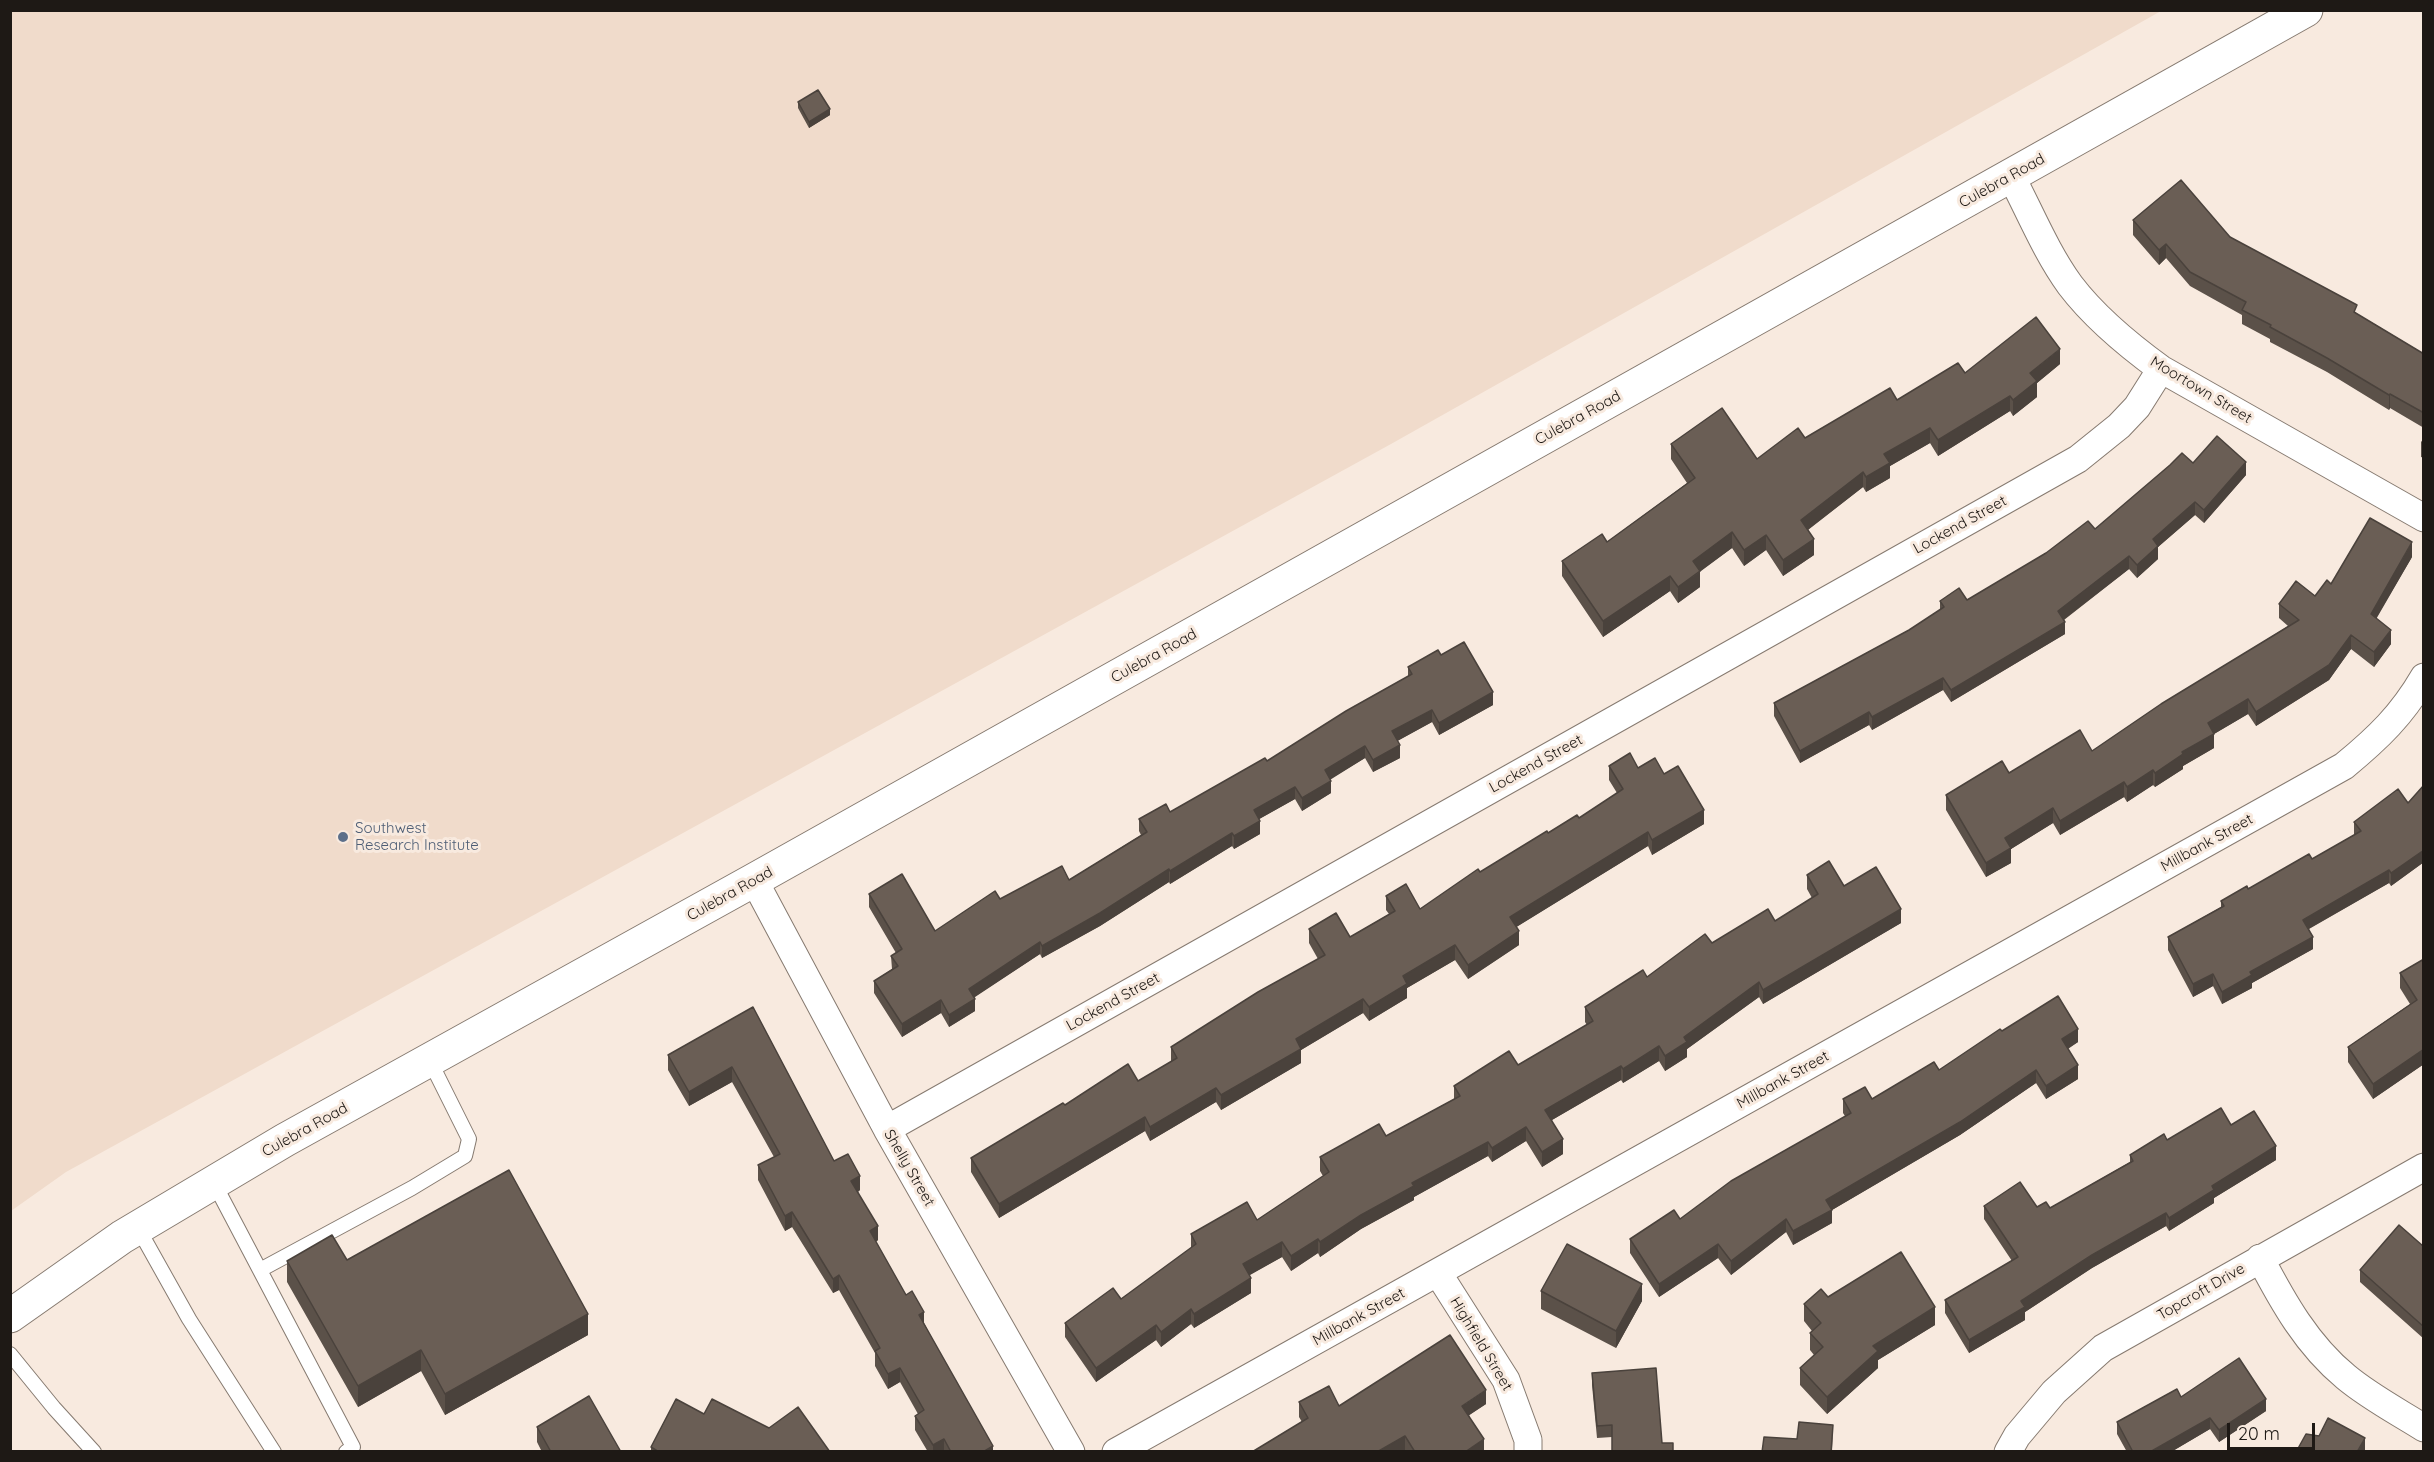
<!DOCTYPE html>
<style>
body{margin:0}
#map{position:relative;width:2434px;height:1462px;overflow:hidden;background:#f8eadf;font-family:Quicksand,sans-serif}
canvas{display:block}
.frame{position:absolute;inset:0;border:12px solid #1e1915;pointer-events:none}
.scale{position:absolute;left:2227px;top:1423px;width:88px;height:27px;box-sizing:border-box;border:3px solid #1e1915;border-top:0;padding-left:8px;font-size:18px;line-height:21px;white-space:nowrap;color:#1e1915;-webkit-text-stroke:4px #f8eadf;paint-order:stroke}
</style>
<div id="map">
<canvas width="2434" height="1462"></canvas>
<div class="frame"></div>
<div class="scale">20 m</div>
</div>
<script>
const ctx = document.querySelector('canvas').getContext('2d');
ctx.lineJoin = 'round';
function paint(path, color) { ctx.fillStyle = color; ctx.fill(path, 'evenodd'); }
function strokePath(path, color, width, dash) { ctx.strokeStyle = color; ctx.lineWidth = width; ctx.lineCap = dash ? 'butt' : 'round'; ctx.setLineDash(dash || []); ctx.stroke(path); }
function drawText(font, color, halo, rows, align = 'center') {
  ctx.font = font + ' Quicksand,sans-serif'; ctx.lineWidth = 6; ctx.setLineDash([]); ctx.textBaseline = 'middle'; ctx.strokeStyle = halo; ctx.fillStyle = color; for (const [text, x, y, turn = 0] of rows) {
    ctx.save(); ctx.translate(x, y); ctx.rotate((+turn || 0) * Math.PI / 180); ctx.textAlign = isNaN(turn) ? turn : align; if (halo) ctx.strokeText(text, 0, 0); ctx.fillText(text, 0, 0); ctx.restore();
  }
}
paint(new Path2D(`
 M11,11H2161L1391,444L66,1172L11,1211Z`), '#f0dbcb');
const service = new Path2D(`
 M214,1183L353,1447L346,1452
 M138,1228L189,1319L274,1452
 M260,1270L412,1188L465,1156L469,1139L430,1061
 M10,1354L54,1408L94,1452`);
const minor = new Path2D(`
 M2011,176C2030,212 2046,252 2070,285C2095,318 2128,345 2161,369L2424,518
 M754,880L887,1129L1071,1452
 M887,1129L2078,459L2119,426L2137,407L2161,369
 M2260,1258C2283,1302 2307,1345 2346,1377C2370,1397 2397,1411 2424,1428
 M1438,1273L1506,1380L1528,1440V1452
 M1116,1452L2344,766C2378,738 2402,715 2424,677
 M2008,1452L2017,1436L2054,1392L2103,1348L2424,1167`);
const secondary = new Path2D(`
 M10,1316L122,1237L285,1140L754,880L2306,10`);
strokePath(service, '#867a70', 16);
strokePath(minor, '#867a70', 29);
strokePath(secondary, '#867a70', 35);
strokePath(service, '#fff', 14);
strokePath(minor, '#fff', 27);
strokePath(secondary, '#fff', 33);
paint(new Path2D(`
 M798,102L830,115L809,128L798,108Z
 M2133,220L2230,237L2424,354V428L2390,408L2389,410L2327,372L2270,342V339L2242,324V315L2190,286L2166,258L2159,265L2133,235Z
 M2060,364L2037,383V397L2013,416L2010,411L1938,456L1930,443L1890,466V478L1866,492L1863,487L1808,530L1814,555L1783,576L1766,550L1744,566L1732,548L1700,571V587L1678,603L1670,591L1603,637L1562,576V561L1607,542L1687,483L1671,459V444L1757,459L1805,438L1965,373Z
 M2424,438V458L2421,457V442Z
 M2193,463L2246,475L2204,523L2195,515L2158,547V559L2137,578L2129,569L2064,620L2065,634L1951,702L1943,690L1872,730L1869,725L1800,763L1774,716V703L1909,630L1940,610V601L1967,600L2095,529Z
 M2412,557L2376,618L2391,644L2374,667L2351,649L2329,680L2256,726L2248,714L2214,734V748L2183,766V769L2155,787L2153,785L2127,802L2124,797L2060,835L2053,823L2011,849V863L1986,877L1946,810V795L2009,773L2092,751L2288,626L2279,618V604L2315,596L2331,584Z
 M1441,655L1493,705L1439,735L1432,722L1397,741L1400,758L1373,772L1365,758L1330,779L1331,793L1302,811L1295,799L1259,819L1260,834L1234,849L1232,846L1170,884L1169,882L1100,926L1042,958L1040,954L974,997L975,1011L949,1027L941,1013L902,1037L874,993V981L892,969L891,956L896,953L869,907V894L935,931L1000,899L1069,880L1141,835L1139,831V819L1170,812L1267,761L1408,677V667Z
 M1609,766L1638,768L1664,774L1704,824L1652,855L1648,846L1516,927L1519,945L1468,979L1455,960L1407,988V998L1369,1021L1363,1013L1301,1050V1063L1221,1110L1216,1102L1150,1141L1145,1131L999,1218L971,1172V1158L1065,1105L1138,1081L1171,1062V1047L1318,959L1309,943V929L1350,937L1389,914L1386,910V896L1420,909L1480,872L1548,833L1579,818L1617,793L1609,780Z
 M2424,785V862L2391,886L2389,883L2309,929L2313,949L2252,983V988L2222,1004L2213,986L2193,997L2168,950V937L2221,907V901L2312,859L2354,835V822L2408,803Z
 M1807,875L1844,886L1901,923L1763,1004L1759,997L1687,1049V1057L1665,1071L1659,1061L1623,1083L1621,1080L1552,1120L1563,1154L1542,1167L1526,1141L1492,1162L1488,1156L1414,1197V1200L1361,1229L1320,1257L1318,1253L1291,1271L1282,1257L1249,1275L1251,1293L1194,1328L1191,1324L1161,1347L1156,1340L1096,1382L1065,1337V1323L1121,1299L1191,1248V1234L1257,1220L1323,1176L1320,1171V1157L1386,1136L1454,1099V1086L1518,1065L1587,1025L1585,1022V1007L1647,977L1712,943L1775,921L1812,898L1807,889Z
 M2424,959V1064L2373,1099L2348,1062V1047L2410,1004L2400,988V973Z
 M753,1007L834,1161L860,1190L858,1192L878,1240L876,1242L906,1295L924,1323L993,1452H928L915,1430V1416L918,1414L900,1382L888,1389L875,1366V1353L839,1290L833,1293L792,1227L785,1231L758,1180V1165L774,1157L732,1082L689,1106L668,1070V1055Z
 M2002,1031L2078,1042L2068,1049L2078,1079L2046,1099L2036,1083L1960,1135L1832,1210V1223L1793,1245L1786,1232L1731,1275L1718,1258L1659,1297L1630,1253V1239L1680,1219L1845,1116L1843,1113V1099H1872L1939,1070Z
 M2231,1125L2276,1160L2214,1198V1203L2169,1231L2166,1226L2092,1268L2025,1312V1320L1969,1353L1945,1313V1300L2012,1261L1984,1219V1206L2050,1208L2130,1162V1155L2167,1140Z
 M2423,1246H2424V1339L2360,1282V1270Z
 M347,1260L588,1335L445,1415L421,1371L358,1407L287,1282V1261Z
 M1541,1291L1642,1301L1616,1348L1541,1309Z
 M1828,1297L1935,1325L1878,1360V1368L1827,1414L1800,1385V1368L1814,1355L1810,1350V1333L1812,1331L1804,1321V1304Z
 M1592,1373L1662,1443L1612,1437L1597,1438L1592,1385Z
 M2181,1397L2266,1411L2219,1442L2210,1429L2171,1452H2127L2117,1434V1422Z
 M1299,1402L1339,1406L1486,1404L1469,1415L1484,1452H1406L1405,1450L1403,1452H1252L1302,1422L1299,1417Z
 M704,1414L769,1428L830,1452H651V1447Z
 M537,1427L621,1452H542L537,1442Z`), '#5b5149');
paint(new Path2D(`
 M830,109V115L809,128V122Z
 M2166,244V258L2159,265V250Z
 M2060,349V364L2037,383V397L2013,416V400L2030,373Z
 M2390,394V408L2389,410V395Z
 M2010,396V411L1938,456V440Z
 M1930,428V443L1890,466V478L1866,492V477L1884,454Z
 M2246,462V475L2204,523V510Z
 M1863,472V487L1801,535V520Z
 M2195,502V515L2158,547V559L2137,578V565L2153,539Z
 M1732,532V548L1693,577V561Z
 M1766,535V550L1744,566V550Z
 M1814,539V555L1783,576V560Z
 M2412,542V557L2371,628V614Z
 M2129,556V569L2058,624V611Z
 M1700,571V587L1678,603V587Z
 M1670,576V591L1603,637V621Z
 M2065,622V634L1951,702V690Z
 M2391,630V644L2374,667V652Z
 M2351,635V649L2329,680L2256,726V712Z
 M1943,678V690L1872,730V717Z
 M1493,692V705L1439,735V723Z
 M2248,699V714L2214,734V748L2183,766V769L2155,787V773L2182,752L2208,723Z
 M1432,710V722L1392,744V731Z
 M1869,712V725L1800,763V751Z
 M1400,745V758L1373,772V760Z
 M1365,746V758L1325,783V770Z
 M2153,770V785L2127,802V787Z
 M1331,781V793L1302,811V798Z
 M2124,782V797L2060,835V821Z
 M1295,787V799L1254,822V810Z
 M2053,808V823L2011,849V863L1986,877V863L2005,838Z
 M1704,810V824L1652,855V840Z
 M1260,821V834L1234,849V836Z
 M1648,832V846L1510,931V917Z
 M1232,833V846L1170,884V871Z
 M2424,850V862L2391,886V873Z
 M1169,869V882L1100,926L1042,958V946Z
 M2389,870V883L2303,932V920Z
 M1901,909V923L1763,1004V990Z
 M1519,931V945L1468,979V965Z
 M2313,937V949L2252,983V988L2222,1004V992L2250,972Z
 M1040,942V954L969,1001V989Z
 M1455,945V960L1407,988V998L1369,1021V1007L1403,976Z
 M2213,974V986L2193,997V984Z
 M1759,982V997L1687,1049V1057L1665,1071V1056L1684,1037Z
 M975,999V1011L949,1027V1015Z
 M1363,999V1013L1301,1050V1063L1221,1110V1095L1296,1039Z
 M941,1000V1013L902,1037V1024Z
 M2078,1029V1042L2062,1052V1039Z
 M1659,1046V1061L1623,1083V1069Z
 M2424,1049V1064L2373,1099V1084Z
 M2078,1065V1079L2046,1099V1086Z
 M1621,1066V1080L1545,1124V1110Z
 M732,1067V1082L689,1106V1092Z
 M2036,1070V1083L1960,1135L1832,1210V1223L1793,1245V1231L1826,1200Z
 M1216,1088V1102L1150,1141V1127Z
 M1145,1117V1131L999,1218V1204Z
 M1526,1127V1141L1492,1162V1148Z
 M1563,1139V1154L1542,1167V1152Z
 M1488,1142V1156L1414,1197V1200L1361,1229L1320,1257V1242L1361,1215L1412,1183Z
 M2276,1146V1160L2214,1198V1203L2169,1231V1218L2212,1186Z
 M860,1176V1190L851,1195V1181Z
 M792,1212V1227L785,1231V1216Z
 M2166,1213V1226L2092,1268L2025,1312V1320L1969,1353V1340L2021,1301L2092,1255Z
 M1786,1219V1232L1731,1275V1261Z
 M878,1226V1240L870,1245V1231Z
 M1318,1239V1253L1291,1271V1256Z
 M1282,1242V1257L1243,1279V1264Z
 M1718,1244V1258L1659,1297V1284Z
 M839,1275V1290L833,1293V1279Z
 M1251,1278V1293L1194,1328V1314Z
 M1642,1284V1301L1616,1348V1331Z
 M1935,1307V1325L1878,1360V1368L1827,1414V1397L1873,1346Z
 M1191,1309V1324L1161,1347V1332Z
 M924,1312V1326L919,1315Z
 M588,1314V1335L445,1415V1394Z
 M1156,1325V1340L1096,1382V1368Z
 M421,1350V1371L358,1407V1386Z
 M900,1368V1382L888,1389V1374Z
 M1486,1390V1404L1462,1420V1406Z
 M2266,1399V1411L2219,1442V1430Z
 M2210,1418V1429L2171,1452H2150Z
 M1833,1425L1832,1452H1831Z
 M1405,1436V1450L1403,1452H1377Z
 M2365,1438V1450L2364,1452H2357Z
 M944,1439V1452H933V1445Z
 M1484,1439V1452H1465Z
 M993,1446V1452H983Z`), '#4a423c');
const building = new Path2D(`
 M818,90L830,109L809,122L798,102Z
 M2181,180L2230,237L2357,305L2354,312L2424,354V413L2390,394L2389,395L2327,358L2270,327L2271,325L2242,310L2246,302L2190,272L2166,244L2159,250L2133,220Z
 M2036,317L2060,349L2030,373L2037,381L2013,400L2010,396L1938,440L1930,428L1884,454L1890,463L1866,477L1863,472L1801,520L1814,539L1783,560L1766,535L1744,550L1732,532L1693,561L1700,571L1678,587L1670,576L1603,621L1562,561L1602,534L1607,542L1695,478L1671,444L1722,408L1757,459L1798,428L1805,438L1890,388L1897,400L1958,363L1965,373Z
 M2217,436L2246,462L2204,510L2195,502L2153,539L2158,546L2137,565L2129,556L2058,611L2065,622L1951,690L1943,678L1872,717L1869,712L1800,751L1774,703L1909,630L1944,607L1940,601L1959,588L1967,600L2046,553L2088,521L2095,529L2170,465L2182,453L2193,463Z
 M2370,518L2412,542L2371,614L2391,630L2374,652L2351,635L2329,665L2256,712L2248,699L2208,723L2214,734L2182,752L2183,754L2155,773L2153,770L2127,787L2124,782L2060,821L2053,808L2005,838L2011,848L1986,863L1946,795L2002,761L2009,773L2080,730L2092,751L2161,704L2299,620L2279,604L2296,581L2315,596L2327,580L2331,584Z
 M1464,642L1493,692L1439,723L1432,710L1392,731L1400,745L1373,760L1365,746L1325,770L1331,781L1302,798L1295,787L1254,810L1260,821L1234,836L1232,833L1170,871L1169,869L1100,913L1042,946L1040,942L969,989L975,999L949,1015L941,1000L902,1024L874,981L898,966L891,956L902,949L869,894L902,874L935,931L995,891L1000,899L1062,866L1069,880L1147,832L1139,819L1166,804L1170,812L1265,758L1267,761L1346,711L1412,674L1408,667L1438,650L1441,655Z
 M1630,753L1638,768L1655,758L1664,774L1678,766L1704,810L1652,840L1648,832L1510,917L1519,931L1468,965L1455,945L1403,976L1407,984L1369,1007L1363,999L1296,1039L1301,1049L1221,1095L1216,1088L1150,1127L1145,1117L999,1204L971,1158L1063,1103L1065,1105L1128,1064L1138,1081L1177,1058L1171,1047L1258,992L1325,955L1309,929L1336,913L1350,937L1395,911L1386,896L1406,884L1420,909L1478,869L1480,872L1547,831L1548,833L1577,815L1579,818L1623,789L1609,766Z
 M2424,785V850L2391,873L2389,870L2303,920L2313,937L2250,972L2252,975L2222,992L2213,974L2193,984L2168,937L2224,906L2221,901L2247,886L2248,889L2309,854L2312,859L2361,831L2354,822L2398,789L2408,803Z
 M1829,861L1844,886L1876,867L1901,909L1763,990L1759,982L1684,1037L1687,1042L1665,1056L1659,1046L1623,1069L1621,1066L1545,1110L1563,1139L1542,1152L1526,1127L1492,1148L1488,1142L1412,1183L1414,1186L1361,1215L1320,1242L1318,1239L1291,1256L1282,1242L1243,1264L1251,1278L1194,1314L1191,1309L1161,1332L1156,1325L1096,1368L1065,1323L1113,1288L1121,1299L1196,1244L1191,1234L1247,1202L1257,1220L1329,1172L1320,1157L1379,1124L1386,1136L1460,1096L1454,1086L1509,1051L1518,1065L1593,1021L1585,1007L1643,970L1647,977L1705,934L1712,943L1768,909L1775,921L1818,894L1807,875Z
 M2424,959V1049L2373,1084L2348,1047L2417,1000L2400,973Z
 M2058,996L2078,1029L2062,1039L2078,1065L2046,1086L2036,1070L1960,1122L1826,1200L1832,1210L1793,1231L1786,1219L1731,1261L1718,1244L1659,1284L1630,1239L1674,1210L1680,1219L1731,1181L1851,1113L1843,1099L1865,1087L1872,1099L1934,1062L1939,1070L2000,1029L2002,1031Z
 M753,1007L834,1161L848,1154L860,1176L851,1181L878,1226L870,1231L906,1295L912,1291L924,1312L919,1315L993,1446L983,1452H951L944,1439L933,1445L915,1416L924,1410L900,1368L888,1374L875,1351L880,1348L839,1275L833,1279L792,1212L785,1216L758,1165L780,1154L732,1067L689,1092L668,1055Z
 M2221,1108L2231,1125L2254,1111L2276,1146L2212,1186L2214,1190L2169,1218L2166,1213L2092,1255L2021,1301L2025,1307L1969,1340L1945,1300L2018,1257L1984,1206L2020,1182L2037,1207L2046,1202L2050,1208L2133,1161L2130,1155L2164,1134L2167,1140Z
 M509,1170L588,1314L445,1394L421,1350L358,1386L287,1261L332,1235L347,1260Z
 M2399,1225L2423,1246H2424V1327L2360,1270Z
 M1567,1244L1642,1284L1616,1331L1541,1291Z
 M1901,1252L1935,1307L1873,1346L1878,1351L1827,1397L1800,1368L1823,1347L1810,1333L1821,1323L1804,1304L1821,1289L1828,1297Z
 M1450,1335L1486,1390L1462,1406L1484,1439L1465,1452H1415L1405,1436L1377,1452H1252L1308,1418L1299,1402L1329,1386L1339,1406Z
 M2239,1358L2266,1399L2219,1430L2210,1418L2150,1452H2133L2117,1422L2177,1389L2181,1397Z
 M1656,1368L1662,1443H1673V1452H1612V1425L1597,1426L1592,1373Z
 M589,1396L621,1452H551L537,1427Z
 M676,1399L704,1414L712,1399L769,1428L798,1407L830,1452H659L651,1447Z
 M2328,1418L2365,1438L2357,1452H2296L2306,1434L2319,1436Z
 M1799,1422L1833,1425L1831,1452H1762L1764,1437L1797,1439Z`);
paint(building, '#6a5e55');
strokePath(building, '#4a423c', 1.5);
for (const [x, y, r, color] of [
 [343,837,6,"#5c6f8a"]
]) { const dot = new Path2D(); dot.arc(x, y, r, 0, 2 * Math.PI); ctx.fillStyle = color; ctx.fill(dot); strokePath(dot, '#f8eadf', 2); }
drawText('15px', '#1e1915', '#f8eadf', [
 ["Culebra Road",2002,181,-29],
 ["Moortown Street",2201,390,31],
 ["Culebra Road",1578,418,-29],
 ["Lockend Street",1960,525,-29],
 ["Culebra Road",1154,656,-29],
 ["Lockend Street",1536,764,-29],
 ["Millbank Street",2207,843,-29],
 ["Culebra Road",730,894,-29],
 ["Lockend Street",1113,1002,-29],
 ["Millbank Street",1783,1080,-29],
 ["Culebra Road",305,1130,-29],
 ["Shelly Street",909,1168,60],
 ["Topcroft Drive",2201,1292,-30],
 ["Millbank Street",1359,1317,-29],
 ["Highfield Street",1481,1344,59]
]);
drawText('15px', '#4e5e75', '#f8eadf', [
 ["Southwest",355,828],
 ["Research Institute",355,845]
], 'left');
</script>
